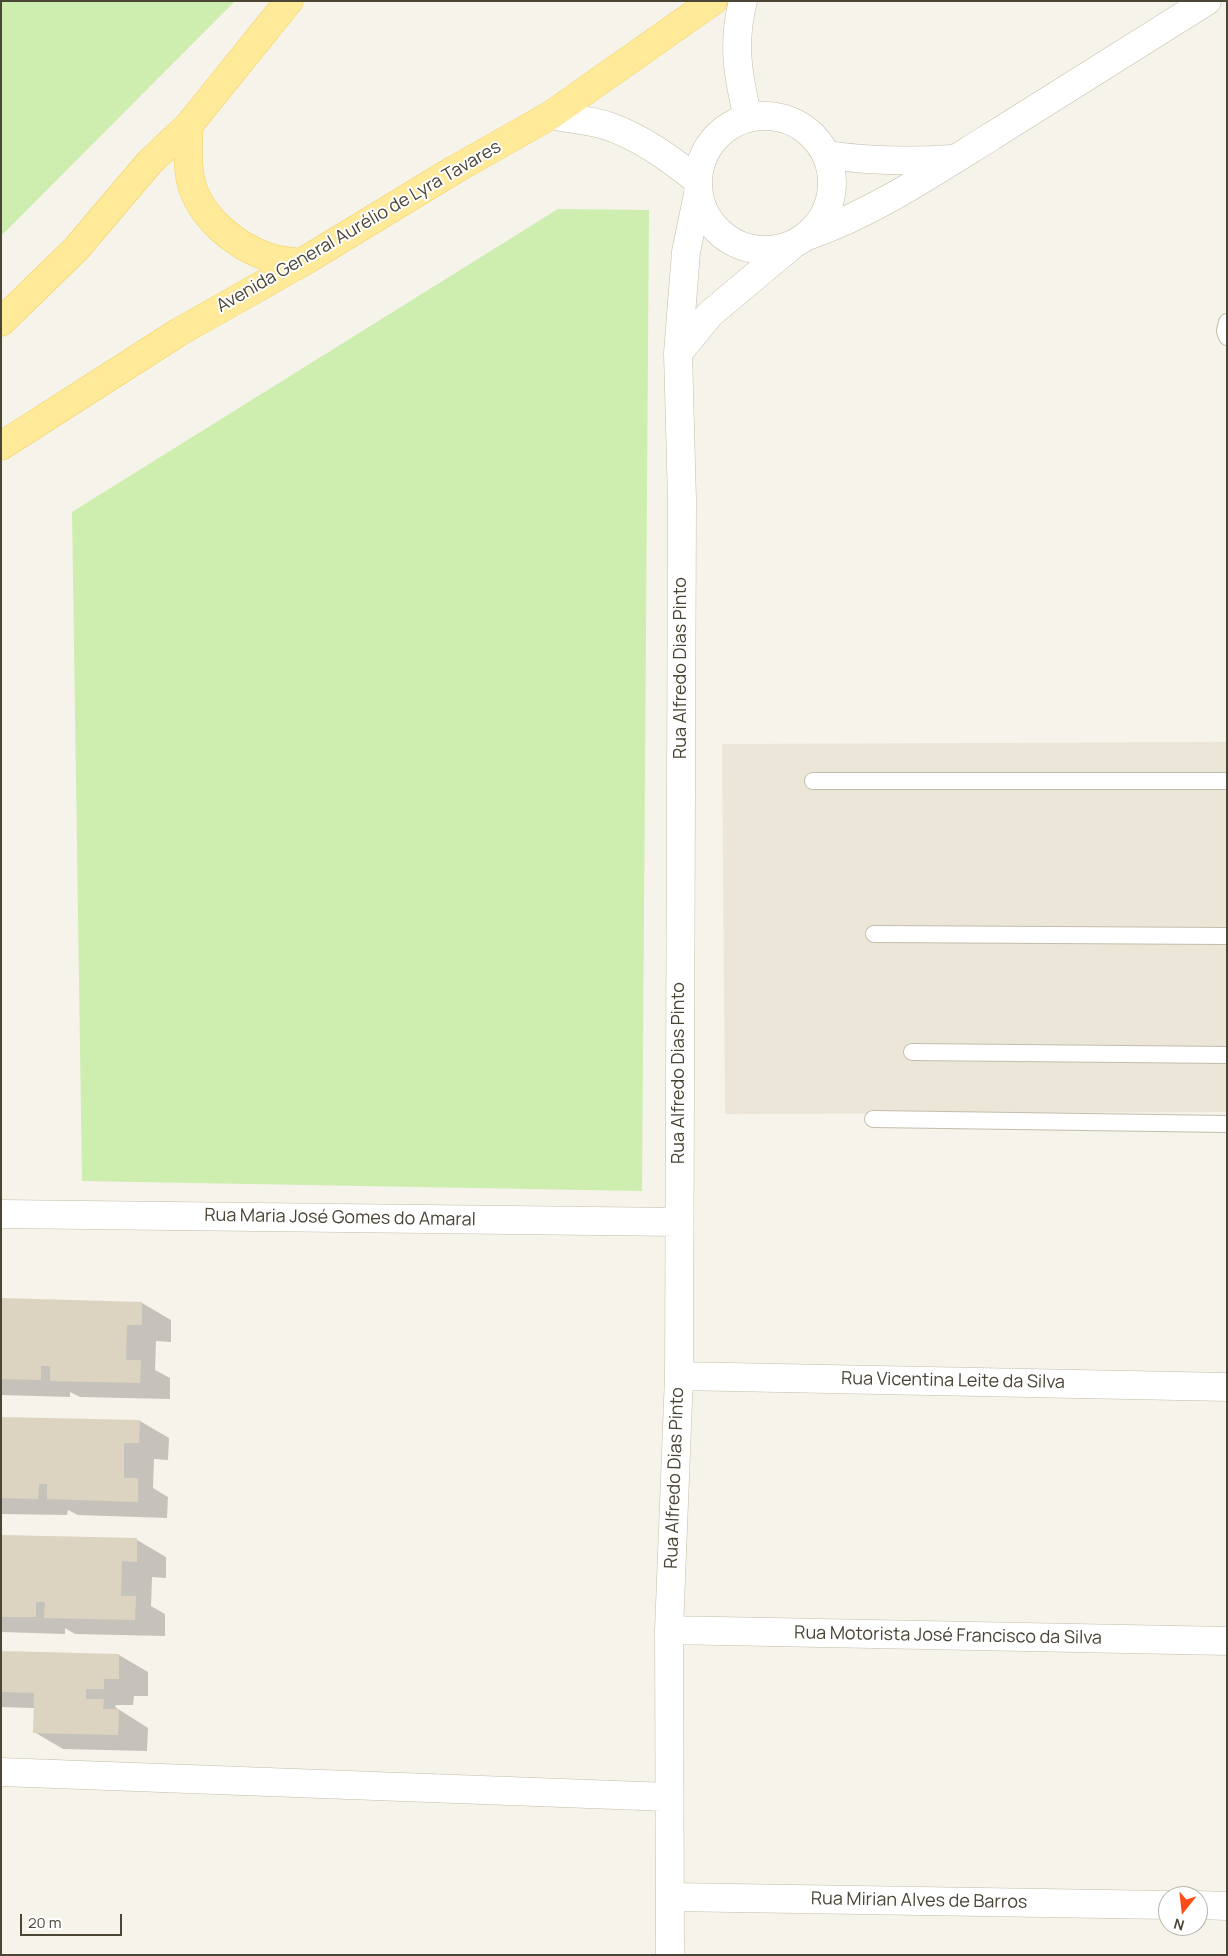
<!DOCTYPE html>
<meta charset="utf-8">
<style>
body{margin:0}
#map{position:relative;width:1228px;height:1956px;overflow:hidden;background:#f6f3ea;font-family:Manrope,sans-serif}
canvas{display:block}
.frame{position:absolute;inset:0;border:2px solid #4b4536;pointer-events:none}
.north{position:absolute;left:1158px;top:1886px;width:50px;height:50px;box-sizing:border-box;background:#fff;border:1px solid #b7b5af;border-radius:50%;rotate:196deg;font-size:14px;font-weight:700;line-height:20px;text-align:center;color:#4b4536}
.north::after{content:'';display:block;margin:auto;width:18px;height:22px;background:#ff4c18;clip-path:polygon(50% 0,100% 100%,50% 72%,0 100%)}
.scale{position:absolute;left:20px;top:1914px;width:102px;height:22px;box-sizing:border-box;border:2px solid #4b4536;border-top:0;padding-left:6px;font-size:15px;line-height:18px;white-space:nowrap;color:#4b4536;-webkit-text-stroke:4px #fff;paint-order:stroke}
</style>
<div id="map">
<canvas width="1228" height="1956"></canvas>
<div class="frame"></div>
<div class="north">N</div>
<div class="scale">20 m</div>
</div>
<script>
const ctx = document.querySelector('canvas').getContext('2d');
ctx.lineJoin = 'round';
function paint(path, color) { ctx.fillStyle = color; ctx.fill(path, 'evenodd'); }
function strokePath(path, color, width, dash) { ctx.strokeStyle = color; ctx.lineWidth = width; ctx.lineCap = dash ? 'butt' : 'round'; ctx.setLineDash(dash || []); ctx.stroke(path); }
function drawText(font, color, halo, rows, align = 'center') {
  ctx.font = font + ' Manrope,sans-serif'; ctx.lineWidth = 4; ctx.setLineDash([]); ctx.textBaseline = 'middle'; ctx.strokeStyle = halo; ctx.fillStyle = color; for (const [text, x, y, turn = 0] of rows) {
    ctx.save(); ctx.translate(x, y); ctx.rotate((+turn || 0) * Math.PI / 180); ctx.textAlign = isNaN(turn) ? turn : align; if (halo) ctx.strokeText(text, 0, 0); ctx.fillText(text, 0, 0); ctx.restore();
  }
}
paint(new Path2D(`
 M1227,742V1112L725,1114L722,744Z`), '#ebe6d7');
paint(new Path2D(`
 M1,1H235L1,236Z
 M558,209L649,210L642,1191L82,1181L72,512Z`), '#cdeeaf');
paint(new Path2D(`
 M1,1300L142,1303L171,1320V1342L156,1341L155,1370L170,1378V1399L80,1397L70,1392V1397L1,1395Z
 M1,1418L140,1421L169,1438L168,1460L154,1459L153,1488L168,1497L167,1518L78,1515L68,1510L67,1515L1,1514Z
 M1,1536L137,1540L166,1557V1578L152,1577L151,1606L165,1614V1636L75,1634L65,1628V1634L1,1632Z
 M1,1652L119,1655L148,1672V1696H134L133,1705H116L115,1707L148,1728L147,1751L63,1749L34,1732V1708L1,1707Z`), '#0003');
paint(new Path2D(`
 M1,1298L142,1302V1325H127L126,1360H141L140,1383L50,1381V1366H41V1380L1,1379Z
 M1,1417L140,1420L139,1443H124V1478H138V1502L47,1499V1484H39L38,1499L1,1498Z
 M1,1535L137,1538V1562L122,1561L121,1596H136L135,1620L44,1618L45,1602H36V1617H1Z
 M1,1651L119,1654V1679H104V1689H86V1699H104L103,1709H119L118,1735L33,1733L34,1693L1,1692Z`), '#dcd3c0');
const service = new Path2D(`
 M1227,322L1225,331L1227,337
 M813,781H1227
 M874,934L1227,936
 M912,1052L1227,1055
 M873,1119L1227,1124`);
const minor = new Path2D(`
 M678,353L710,314L790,247
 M1,1214L679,1222
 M679,1376L1227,1387
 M669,1630L1227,1641
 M1,1772L669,1797
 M671,1897L1168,1905
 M1198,1905L1227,1906
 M670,1955L669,1630L679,1376L682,500L678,353L686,252L698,194`);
const tertiary = new Path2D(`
 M743,1C732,44 738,76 748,118
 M551,115C570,119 590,120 608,126C642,138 669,158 697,180
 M698 183a67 67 0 1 1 134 0a67 67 0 1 1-134 0Z
 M827,155C869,161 909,162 952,159
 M810,235C875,212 934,172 992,136C1064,91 1136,46 1207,1`);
const primary = new Path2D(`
 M189,125C188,144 187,164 191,182C200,217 235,246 268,257C278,261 290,261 301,263
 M1,322L76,249L149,163L189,125L289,1
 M1,446L179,332L301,263L454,170L551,115L713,1`);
strokePath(service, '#c3bdab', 18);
strokePath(minor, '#c3bdab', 29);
strokePath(tertiary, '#c3bdab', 29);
strokePath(primary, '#f1d05d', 29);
strokePath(service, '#fff', 16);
strokePath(minor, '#fff', 28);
strokePath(tertiary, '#fff', 28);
strokePath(primary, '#ffea9a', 28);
drawText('18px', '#4b4536', '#fff', [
 ["Avenida General Aurélio de Lyra Tavares",359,227,-30],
 ["Rua Alfredo Dias Pinto",681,668,-90],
 ["Rua Alfredo Dias Pinto",679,1073,-90],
 ["Rua Maria José Gomes do Amaral",340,1218,1],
 ["Rua Vicentina Leite da Silva",953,1381,1],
 ["Rua Alfredo Dias Pinto",675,1478,-88],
 ["Rua Motorista José Francisco da Silva",948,1636,1],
 ["Rua Mirian Alves de Barros",919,1901,1]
]);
</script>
